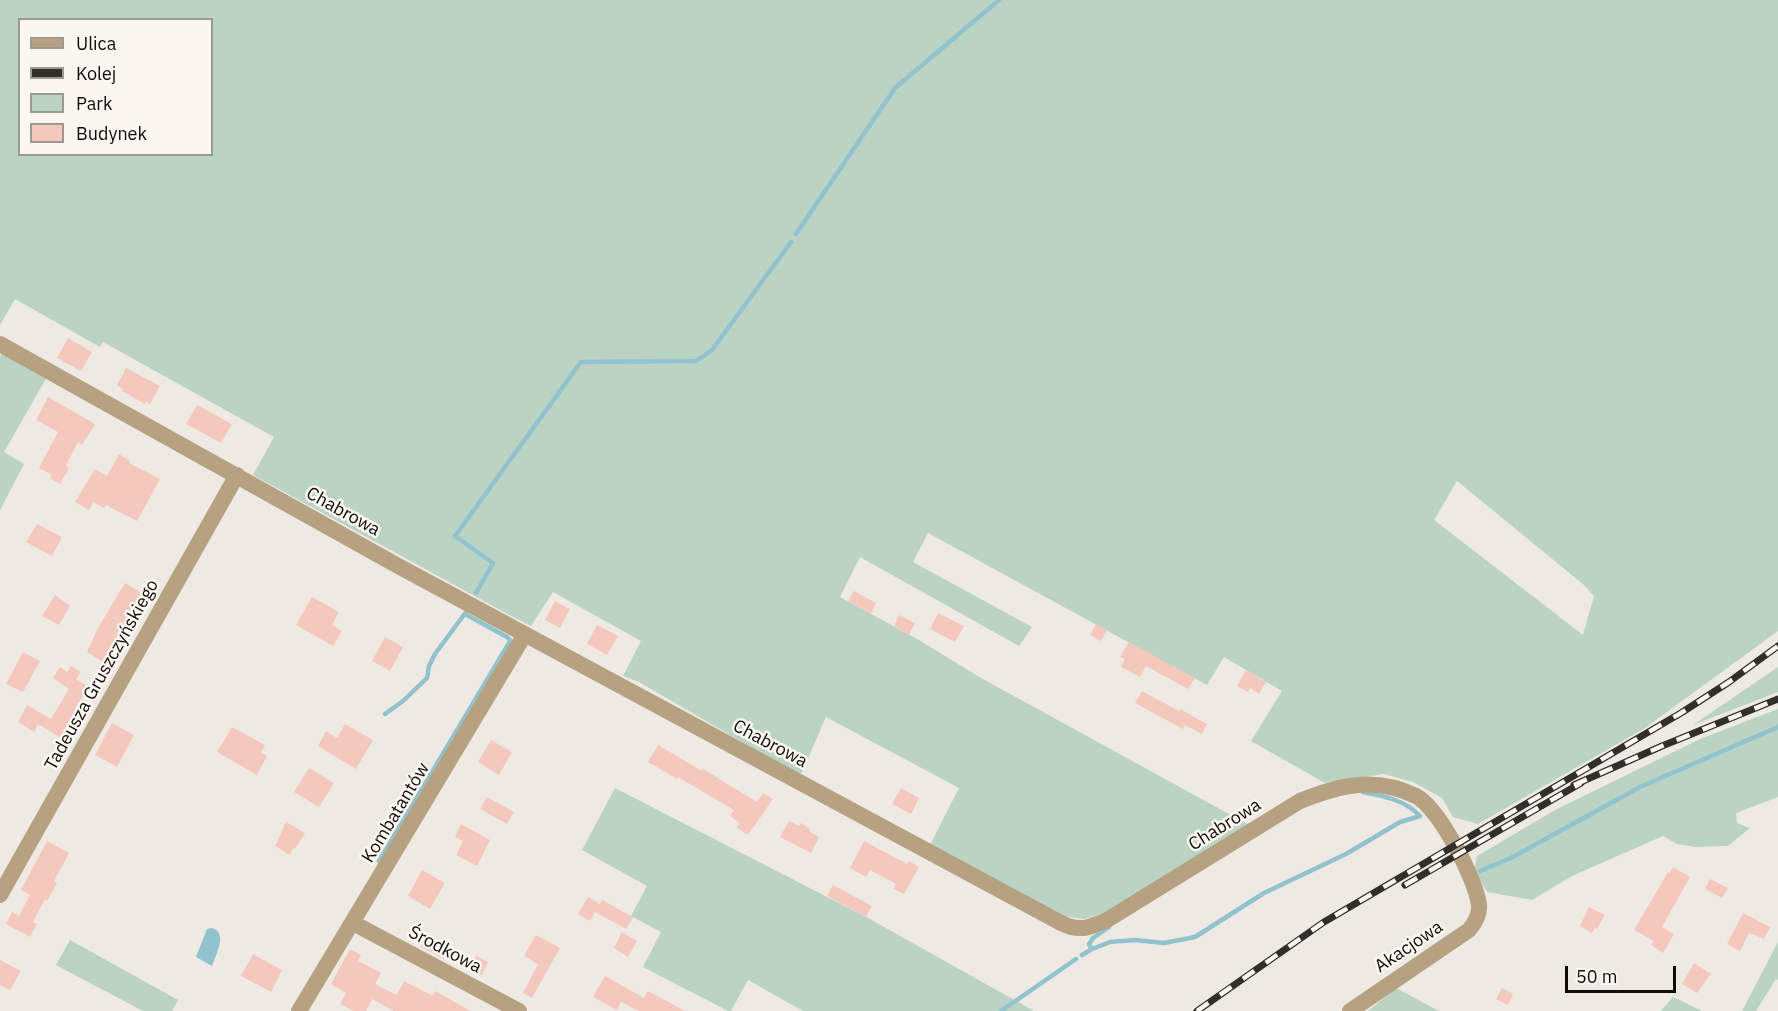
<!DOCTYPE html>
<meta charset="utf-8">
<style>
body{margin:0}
#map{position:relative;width:1778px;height:1011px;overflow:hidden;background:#eee9e3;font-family:"IBM Plex Sans",sans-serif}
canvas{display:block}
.legend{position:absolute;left:18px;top:18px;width:195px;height:138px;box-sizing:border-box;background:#fbf6f0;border:2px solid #9c9994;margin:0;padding:8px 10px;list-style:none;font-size:18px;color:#0e0d0b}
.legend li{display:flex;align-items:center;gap:12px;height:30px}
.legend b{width:30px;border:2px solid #9c9994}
.scale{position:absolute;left:1565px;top:966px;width:111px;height:27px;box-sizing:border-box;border:3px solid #0e0d0b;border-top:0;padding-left:8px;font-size:18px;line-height:21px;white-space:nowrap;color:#0e0d0b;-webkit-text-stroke:4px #fbf6f0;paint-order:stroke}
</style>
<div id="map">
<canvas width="1778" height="1011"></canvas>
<ul class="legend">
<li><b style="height:8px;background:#b6a281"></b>Ulica</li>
<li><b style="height:8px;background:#302f2c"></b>Kolej</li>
<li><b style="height:16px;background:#bad3c3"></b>Park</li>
<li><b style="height:16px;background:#f5c8be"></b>Budynek</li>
</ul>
<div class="scale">50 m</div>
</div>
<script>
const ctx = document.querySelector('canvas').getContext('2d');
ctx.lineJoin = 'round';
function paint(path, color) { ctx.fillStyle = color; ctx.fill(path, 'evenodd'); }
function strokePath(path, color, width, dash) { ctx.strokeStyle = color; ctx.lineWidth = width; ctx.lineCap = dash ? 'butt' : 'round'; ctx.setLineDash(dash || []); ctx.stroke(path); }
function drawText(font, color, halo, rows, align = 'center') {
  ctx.font = font + ' "IBM Plex Sans",sans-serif'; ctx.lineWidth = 5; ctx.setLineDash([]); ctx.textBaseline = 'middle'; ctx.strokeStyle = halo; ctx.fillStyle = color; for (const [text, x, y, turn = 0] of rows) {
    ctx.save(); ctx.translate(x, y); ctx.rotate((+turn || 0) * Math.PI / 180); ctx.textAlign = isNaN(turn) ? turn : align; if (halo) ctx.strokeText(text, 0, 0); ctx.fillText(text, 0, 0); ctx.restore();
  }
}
paint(new Path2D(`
 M0,0H1778V631L1645,728L1478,824L1453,817L1442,798L1413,782L1384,774L1325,783L1251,741L1282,691L1224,657L1207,685L928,533L913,562L1032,627L1019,646L860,557L840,597L917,639L981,678L1249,825L1104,913L1084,919L1063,916L930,845L959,788L826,717L802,772L799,775L639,682L623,676L641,641L553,592L531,626L515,618L253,475L274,437L103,342L100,347L15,299L0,325ZM20,20H212V154H20ZM1457,481L1584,585L1594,596L1583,635L1434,520Z
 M2,353L47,377L4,452L24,464L0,510V357Z
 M1778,667V692L1693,725Z
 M1778,709V797L1736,813L1737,823L1750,828L1728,846L1695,847L1677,844L1663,836L1572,876L1532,900L1487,892L1474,871L1477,856L1555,810L1700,739Z
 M615,788L868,918L1034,1011H803L748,980L731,1011H728L643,967L661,932L631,916L647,886L582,850Z
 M70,940L178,1000L172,1011H143L56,965Z
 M1778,942V980L1776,979L1756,1011H1742Z
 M1396,988L1439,1011H1368Z
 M1673,997L1702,1011H1661Z`), '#bad3c3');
paint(new Path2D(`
 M212,928C228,933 216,954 212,966L196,957L207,929Z`), '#92c2ce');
strokePath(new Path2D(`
 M796,234L895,88L999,0
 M476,593L493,563L455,536L581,362L696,361L712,350L791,242
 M385,714L403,701L427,678L429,666L435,654L466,612
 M1363,792C1384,796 1405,800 1420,816
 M379,861L509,643L510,640L507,637L465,614
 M1480,871L1511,858L1640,787L1778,727
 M1092,949L1089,944L1093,938L1109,927
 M1082,955L1092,949L1110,942L1135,940L1164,943L1195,937L1264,893L1346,854L1400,822L1420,816
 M1001,1011L1076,959`), '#92c2ce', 4.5);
paint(new Path2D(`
 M68,338L92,352L81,371L57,358Z
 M126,368L160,386L150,404L146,401L145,404L122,391L123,389L117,385Z
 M48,397L95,424L82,445L78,442L66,465L69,468L60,484L50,478L52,475L39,468L58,432L36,420Z
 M197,405L232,424L221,443L186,424Z
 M119,454L130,461L129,463L160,479L137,521L106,505L104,508L93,502L89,510L75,502L95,469L107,476Z
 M37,524L62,537L52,556L26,542Z
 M125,583L142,593L138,599L142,601L135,612L133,611L120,635L106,664L87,652L98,628Z
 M854,591L876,603L871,614L848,601Z
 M55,595L70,606L59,625L42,616Z
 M312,597L339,612L332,625L342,631L333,646L296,625Z
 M555,601L570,609L560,628L545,620Z
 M938,613L964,626L955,642L930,629Z
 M899,615L915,623L909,635L894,626Z
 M1096,624L1107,630L1101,641L1090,635Z
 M597,625L618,636L607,655L587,644Z
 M385,637L403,647L390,671L372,661Z
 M1129,642L1195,678L1188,689L1146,666L1140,677L1121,667L1125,659L1120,657Z
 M23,652L40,661L23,692L6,684Z
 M71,666L81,672L76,679L89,687L75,708L84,713L68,742L38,724L34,732L18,722L27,705L51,719L69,689L53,678L60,667L67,672Z
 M1246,670L1266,682L1259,694L1250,688L1248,692L1237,686Z
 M1142,691L1179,711L1180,709L1207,724L1202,734L1185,725L1183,729L1135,703Z
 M112,723L134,735L117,767L95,755Z
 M345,724L373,740L356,769L318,746L326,731L337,738Z
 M232,727L265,745L261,752L267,756L257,775L217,752Z
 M491,740L512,752L499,775L478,762Z
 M658,745L702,771L703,769L757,802L763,793L773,799L748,835L737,828L740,823L730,816L734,810L678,777L677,779L648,762Z
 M309,768L334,783L319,807L294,792Z
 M901,788L919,798L911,814L892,804Z
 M487,797L514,812L507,824L480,809Z
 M789,821L799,826L801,823L810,829L809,831L819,837L811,853L780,837Z
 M286,822L305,833L295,849L293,848L290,855L275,846Z
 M461,824L490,840L477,866L456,855L463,841L455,837Z
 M47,841L69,853L54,881L57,883L47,901L45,899L33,922L37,924L30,937L6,924L12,912L19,916L30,895L21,890Z
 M864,841L907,864L909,861L919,867L904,894L894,889L896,884L870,870L866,877L850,868Z
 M1673,867L1690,877L1662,927L1674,934L1663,953L1651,945L1654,941L1634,930L1668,872L1670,873Z
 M422,870L445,883L430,909L408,896Z
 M1710,879L1728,888L1722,898L1705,889Z
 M833,885L872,906L866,917L827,896Z
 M588,897L600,904L602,900L633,917L626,929L595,912L590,921L578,914Z
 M1589,907L1605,915L1597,929L1595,928L1592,933L1580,926Z
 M1743,913L1770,927L1764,939L1749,933L1740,951L1727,944Z
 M622,932L637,941L628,957L614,948Z
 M427,935L450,947L444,959L421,947Z
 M536,935L560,948L532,998L523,993L538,964L524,956Z
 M350,949L361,955L358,961L381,973L375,984L397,995L404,981L433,996L435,991L471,1011H394L372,999L366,1011H353L340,1004L346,993L331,984Z
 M253,954L282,970L271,992L241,976Z
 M476,956L488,962L482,975L470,969Z
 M0,960L21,971L10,990L0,985Z
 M1694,963L1711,974L1697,993L1682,984Z
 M605,976L644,998L648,991L685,1011H639L621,1002L617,1010L593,997Z
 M1502,988L1513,994L1508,1005L1496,999Z`), '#f5c8be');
strokePath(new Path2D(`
 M0,344L400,567L1061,923C1080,932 1088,928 1107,920L1300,801C1340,785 1375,776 1416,796C1439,808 1476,879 1479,905C1480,914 1474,924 1469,930L1350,1011
 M0,895L237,475
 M353,923L519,1011
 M299,1011L525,634`), '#b6a281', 16);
const rail = new Path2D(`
 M1574,785L1662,746L1778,699
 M1405,885L1581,783
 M1197,1011L1324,922L1681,713L1729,682L1778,646`);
strokePath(rail, '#302f2c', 7);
strokePath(rail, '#fbf6f0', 4.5, [14]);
drawText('18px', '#0e0d0b', '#fbf6f0', [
 ["Chabrowa",343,512,29],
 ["Tadeusza Gruszczyńskiego",102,675,-61],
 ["Chabrowa",770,744,28],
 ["Kombatantów",396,813,-59],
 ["Chabrowa",1225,825,-32],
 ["Akacjowa",1409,947,-34],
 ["Środkowa",445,950,28]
]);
</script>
